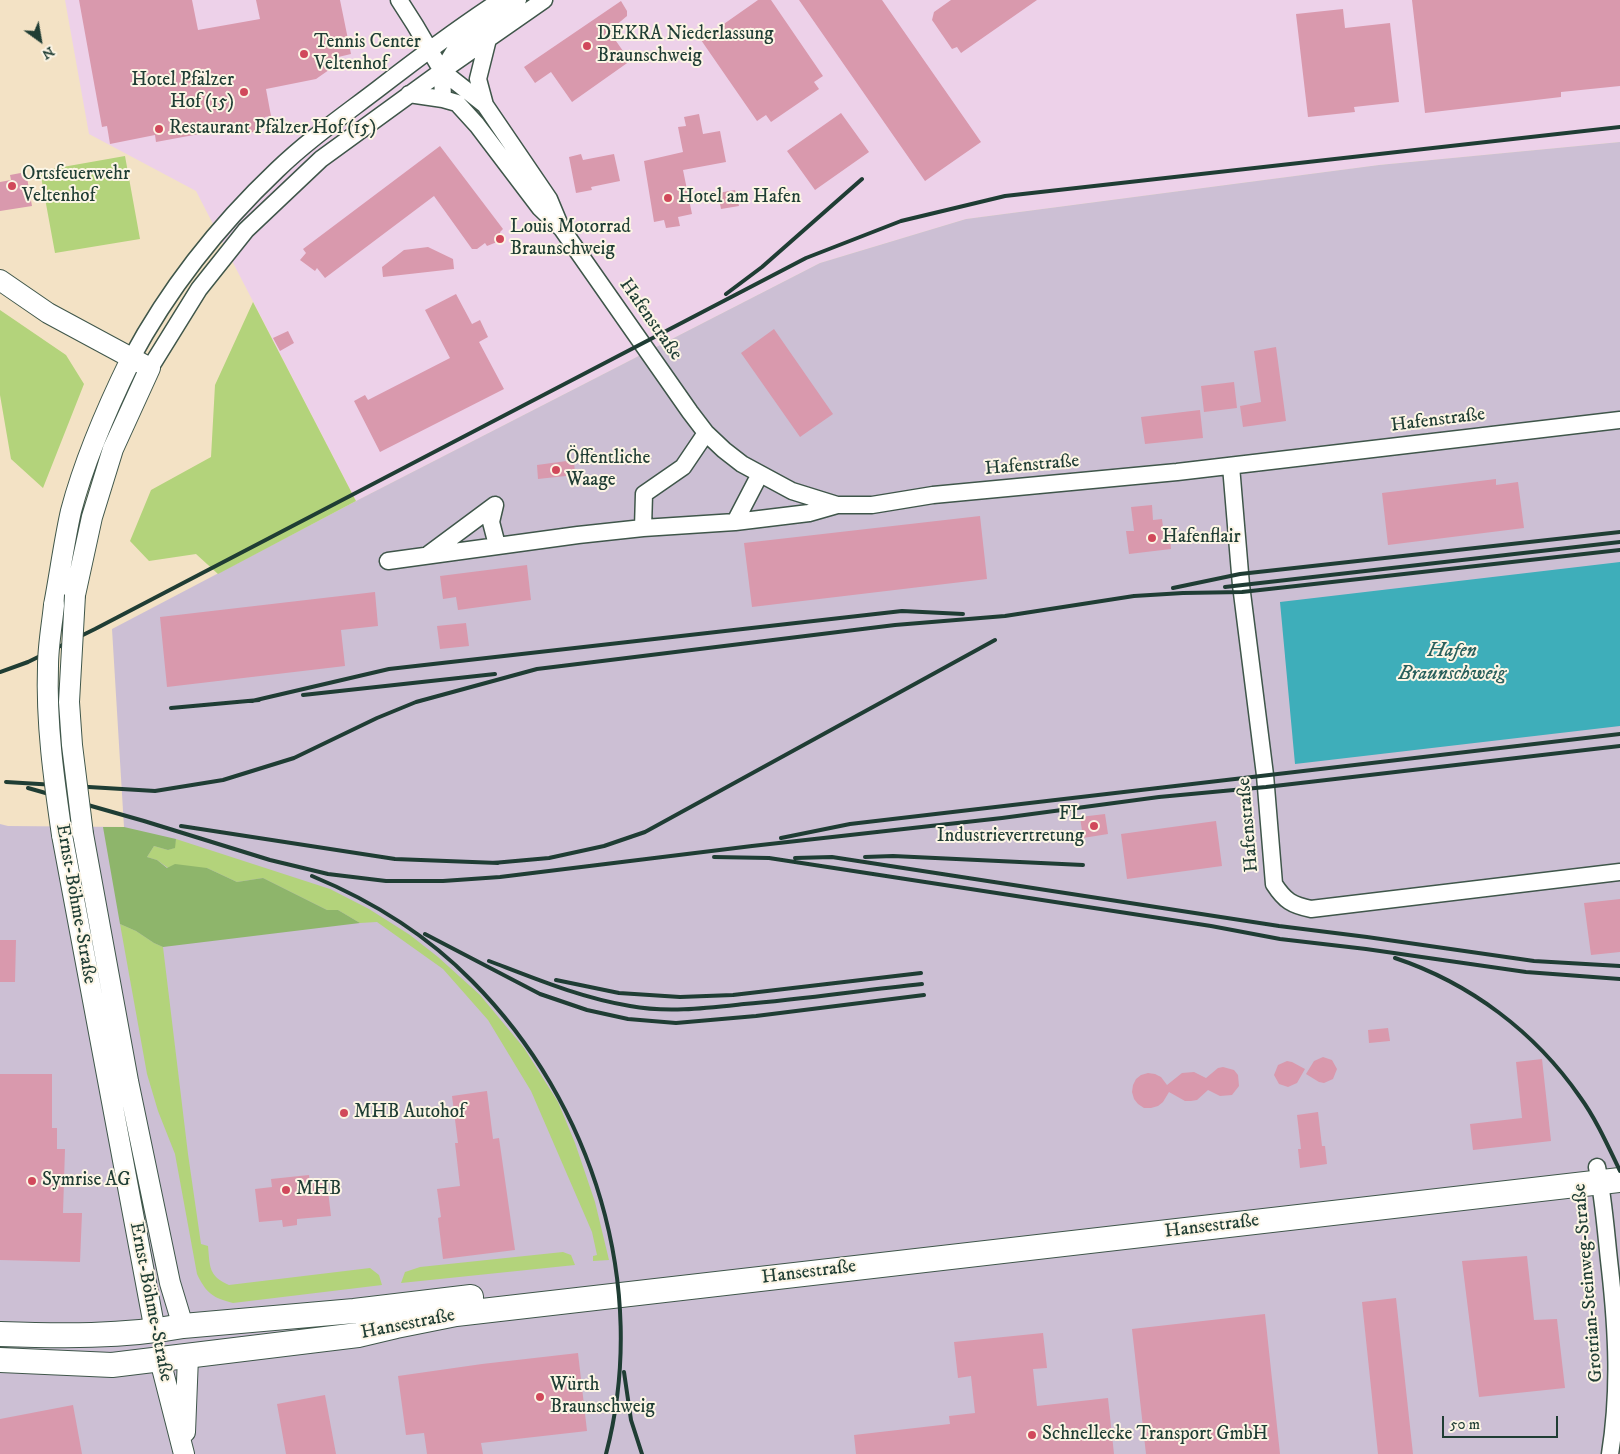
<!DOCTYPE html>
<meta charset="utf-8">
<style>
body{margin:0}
#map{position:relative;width:1620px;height:1454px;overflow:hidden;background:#f3e2c5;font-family:"IM FELL DW Pica",serif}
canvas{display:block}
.north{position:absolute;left:15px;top:15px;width:50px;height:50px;-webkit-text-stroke:4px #fcf5e5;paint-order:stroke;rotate:148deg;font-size:14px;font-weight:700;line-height:20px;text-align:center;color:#1f3d34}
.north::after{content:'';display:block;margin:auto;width:18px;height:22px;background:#1f3d34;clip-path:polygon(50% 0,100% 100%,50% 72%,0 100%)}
.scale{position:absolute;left:1442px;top:1416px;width:116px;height:22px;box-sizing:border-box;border:2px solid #1f3d34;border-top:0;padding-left:6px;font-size:15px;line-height:18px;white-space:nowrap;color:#1f3d34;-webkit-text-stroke:4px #fcf5e5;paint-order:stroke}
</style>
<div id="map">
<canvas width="1620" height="1454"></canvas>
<div class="north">N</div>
<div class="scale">50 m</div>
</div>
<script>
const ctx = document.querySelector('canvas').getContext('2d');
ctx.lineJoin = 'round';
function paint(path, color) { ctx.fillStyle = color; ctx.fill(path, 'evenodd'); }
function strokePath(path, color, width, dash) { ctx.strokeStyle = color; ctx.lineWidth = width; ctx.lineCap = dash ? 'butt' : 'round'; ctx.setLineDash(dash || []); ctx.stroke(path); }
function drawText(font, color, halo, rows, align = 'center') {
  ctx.font = font + ' "IM FELL DW Pica",serif'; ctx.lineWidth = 4; ctx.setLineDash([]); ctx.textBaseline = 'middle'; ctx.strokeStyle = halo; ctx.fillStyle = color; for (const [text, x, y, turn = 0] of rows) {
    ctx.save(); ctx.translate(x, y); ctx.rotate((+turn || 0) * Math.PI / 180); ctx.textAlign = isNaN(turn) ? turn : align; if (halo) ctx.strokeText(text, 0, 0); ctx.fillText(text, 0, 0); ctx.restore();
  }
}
paint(new Path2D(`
 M65,0H1620V142L1379,165L966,219L820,263L356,501L196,191L89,134Z`), '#edd1e9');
paint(new Path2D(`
 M1620,142V1454H0V824L8,826L124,827L112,629L356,501L820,263L966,219L1379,165Z`), '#ccbfd4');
paint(new Path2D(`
 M125,156L140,239L55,253L40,171Z
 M253,302L356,501L218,574L196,554L149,561L130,541L151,490L211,457L215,385Z
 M0,310L66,355L84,384L43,488L11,459L0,395Z
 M176,839L330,889L369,909L410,935L438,957L480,995L524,1048L558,1102L575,1143L595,1202L609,1260L593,1261V1256L597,1255L592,1232L531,1091L488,1020L443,969L377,922L360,923L338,910H327L263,878L237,882L207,868H168L157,860L147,857L154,846L168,850L174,848Z
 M120,924L136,931L154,943L163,947L188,1154L201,1244L208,1246C210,1266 208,1276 229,1285L370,1268L379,1275L382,1285L233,1303C213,1298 206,1293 197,1274L175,1154L158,1111L147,1074Z
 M563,1252L571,1255L575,1265L401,1283L405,1272L420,1267Z`), '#b3d37b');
paint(new Path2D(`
 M103,827H124L176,839L175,848L168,850L154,846L147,857L157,860L167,868L175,864L207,868L237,882L263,878L327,910H338L360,923L163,947L154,943L136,931L120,924Z`), '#8eb56b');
paint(new Path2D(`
 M1620,562V726L1295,764L1280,602Z`), '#3eaeba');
paint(new Path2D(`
 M79,0H192L198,30L260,19L256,0H340L351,54L334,58L336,65L316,79L266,89L271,116L265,117L254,132L243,133L234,128L229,122L209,125L210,132L156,142L155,135L110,144L107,126L102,127Z
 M758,0H771L823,76L814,82L819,89L771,122L766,115L757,121L701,40Z
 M799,0H882L981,142L925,181Z
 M951,0H1037L961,53L957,47L952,49L932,20L934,12Z
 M1412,0H1620V86L1561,92V97L1425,113Z
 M621,1L627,11V16L609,31L630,61L572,102L551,72L535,83L524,67Z
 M1343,9L1345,28L1390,23L1399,102L1354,107L1355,112L1308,117L1296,14Z
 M841,113L869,152L815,190L787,151Z
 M699,114L703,134L720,131L726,162L683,170L692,214L678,217L680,226L666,228L664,220L654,222L644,161L683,152L678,127L686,126L684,117Z
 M440,146L503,229L500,232L502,240L487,246L485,243L477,249H472L434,196L325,278L317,268L315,271L300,260L306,253L303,249Z
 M581,154L583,160L614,154L620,181L591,187L592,190L576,193L569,157Z
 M26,172L32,206L0,211V182L11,180L10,175Z
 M735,190L739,206L721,209L718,193Z
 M428,247L453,259L454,269L383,277L382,267L404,250Z
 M456,294L472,324L480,320L488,337L479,342L504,389L380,452L354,401L365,395L368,400L450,358L425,310Z
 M774,329L833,414L800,437L741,353Z
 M288,331L294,343L280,351L273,338Z
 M1276,347L1286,421L1243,427L1240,406L1261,402L1254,351Z
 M1234,382L1237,408L1204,412L1201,386Z
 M1200,410L1203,438L1145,444L1141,417Z
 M574,460L575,475L538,479L537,465Z
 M1496,479V485L1518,482L1524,528L1388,545L1382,493Z
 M1152,505L1153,520L1162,519L1163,527L1169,526L1171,549L1129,554L1126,531H1134L1131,507Z
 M980,516L987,579L752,607L744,543Z
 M527,565L531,600L458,610L456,597L443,599L440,576Z
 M375,592L378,626L341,630L345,666L167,687L160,617Z
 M466,623L469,646L440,649L437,626Z
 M1105,814L1108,834L1083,838L1080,817Z
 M1216,821L1222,866L1127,879L1121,834Z
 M1620,899V952L1591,955L1584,903Z
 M0,940H16L15,982H0Z
 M1388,1028L1390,1041L1369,1043L1368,1030Z
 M1323,1057L1332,1060L1337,1069L1333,1079L1324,1083L1319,1082L1306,1074L1314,1061Z
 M1542,1059L1551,1141L1473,1150L1470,1124L1522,1118L1516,1062Z
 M1287,1061L1292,1062L1305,1069L1297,1083L1288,1087L1279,1084L1274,1075L1278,1065Z
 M1223,1067L1234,1070L1238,1075L1239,1086L1232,1095L1220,1096L1208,1090L1197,1100L1191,1101H1185L1169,1092L1163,1102L1158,1106L1151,1108H1144L1138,1104L1134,1099L1132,1092L1133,1085L1136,1079L1141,1075L1148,1073L1155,1074L1161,1077L1167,1085L1182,1073L1194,1072L1206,1078L1218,1068Z
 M0,1074H52V1128H57V1149H65L63,1213H82L80,1262L0,1260Z
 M487,1091L493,1139L499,1138L515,1250L443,1259L438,1218L441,1217L437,1189L460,1186L455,1143H458L452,1096Z
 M1318,1112L1322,1146H1325L1327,1164L1300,1168L1298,1149H1301L1297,1115Z
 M309,1175L310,1184L327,1182L331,1216L297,1219V1225L283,1227L282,1220L259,1222L255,1189L272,1187L271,1179Z
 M1527,1256L1534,1320L1557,1319L1565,1388L1479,1397L1462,1261Z
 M1396,1298L1413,1454H1378L1362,1302Z
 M1265,1314L1280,1454H1146L1132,1329Z
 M1043,1333L1047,1368L1033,1369L1037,1406L1108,1398L1114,1454H856L854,1435L950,1424L949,1416L975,1413L971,1376L958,1378L954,1342Z
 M578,1353L587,1431L481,1443L483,1454H427L424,1433L406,1435L398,1376L482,1364Z
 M325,1395L336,1454H286L277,1404Z
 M73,1405L82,1454H0V1419Z`), '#d999ad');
const minor = new Path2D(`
 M399,0L415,25L442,71L485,105L549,199L559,223
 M409,94L443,99L457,103L477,125L540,208L562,229L690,412L706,433L724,450L742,464L792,491L837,505H872L933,495L1177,472L1620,420
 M443,99L442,71L458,45L468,34L480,25L518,0
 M485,105L478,79L488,39
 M131,359C169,288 219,225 277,170C308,140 344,115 378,89C418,58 458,28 501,0
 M150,368L199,289L246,230L321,159L442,71L544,0
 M1231,466L1241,585L1265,775L1274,884C1285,901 1292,905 1311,909L1620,872
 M495,505L491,522L497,545
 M735,522L760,474
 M643,528L644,494L683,467L706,433
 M429,554L495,505
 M388,561L578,535L643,528L735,522L809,513L837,505
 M1597,1167C1604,1200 1606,1235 1610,1269C1617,1332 1620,1391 1610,1454`);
const tertiary = new Path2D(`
 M0,280L48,313L150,368L113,449L92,517L75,595
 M54,605C60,574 64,542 71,511C85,458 107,408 131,359
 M83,834L128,1081L170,1283L183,1326
 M62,835L155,1331
 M160,1360L184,1454
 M185,1432L188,1357`);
const secondary = new Path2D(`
 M0,1334C61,1336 123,1337 183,1326L354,1311L471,1297
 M0,1360L112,1365L358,1335L396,1326L456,1314L1620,1180`);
strokePath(minor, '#3f564a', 19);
strokePath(tertiary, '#3f564a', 22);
strokePath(secondary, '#3f564a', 26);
strokePath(minor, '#fff', 16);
strokePath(tertiary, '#fff', 20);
strokePath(secondary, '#fff', 24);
strokePath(new Path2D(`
 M726,294L762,267L862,179
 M1225,587L1620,542
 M1173,588L1240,574L1620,532
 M0,672L28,662L95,629L806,258L901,221L1005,196L1620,127
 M303,695L495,674
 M252,701L389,669L902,611L963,614
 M171,708L259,700
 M6,782L155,791L223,780L294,758L377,718L416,702L537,669L895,625L1005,616L1134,596L1183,593L1242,592L1620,550
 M28,788L144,821L270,860L328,874L386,881H443L500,877L752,846L1002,818L1159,797L1266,787L1620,746
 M181,826L395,859L498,863
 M781,838L850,824L1620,734
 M714,857L769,858L1211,926L1280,939L1366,949L1526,972L1620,979
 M865,857L893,856L1083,865
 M795,858L832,857L1279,926L1367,937L1534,961L1620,966
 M493,863L549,858L604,846L645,832L995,640
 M312,876C370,900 427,935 472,981C593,1103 650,1286 606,1454
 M425,934L540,994L587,1010L628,1019L676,1023L756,1016L924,995
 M1395,958C1470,983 1535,1032 1580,1097C1596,1119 1608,1146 1620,1171
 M489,961C536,979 581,998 630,1006C667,1013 707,1008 744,1004C804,999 863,990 922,984
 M556,980L619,993L680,997L733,995L921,973
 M624,1372L631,1420L642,1454`), '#1f3d34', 4);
const tertiaryBridge = new Path2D(`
 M75,595L69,702L72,745L83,834
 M54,605C52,625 48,646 48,666C46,723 54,780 62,835`);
strokePath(tertiaryBridge, '#3f564a', 22, []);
strokePath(tertiaryBridge, '#fff', 20);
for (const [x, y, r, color] of [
 [587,46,5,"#d1495b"],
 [304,54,5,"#d1495b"],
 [244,92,5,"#d1495b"],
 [159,129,5,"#d1495b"],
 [12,186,5,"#d1495b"],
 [668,198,5,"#d1495b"],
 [500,239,5,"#d1495b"],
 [556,470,5,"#d1495b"],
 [1152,538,5,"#d1495b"],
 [1094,826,5,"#d1495b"],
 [344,1113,5,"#d1495b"],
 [32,1181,5,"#d1495b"],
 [286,1190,5,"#d1495b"],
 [540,1397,5,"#d1495b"],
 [1032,1435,5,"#d1495b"]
]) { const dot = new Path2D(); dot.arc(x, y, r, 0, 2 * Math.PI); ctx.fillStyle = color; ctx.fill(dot); strokePath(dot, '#fcf5e5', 2); }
drawText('19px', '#1f3d34', '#fcf5e5', [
 ["DEKRA Niederlassung",597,35],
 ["Braunschweig",597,57],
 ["Tennis Center",314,43],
 ["Veltenhof",314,65],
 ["Hotel Pfälzer",234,81,"right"],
 ["Hof (15)",234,103,"right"],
 ["Restaurant Pfälzer Hof (15)",169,129],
 ["Ortsfeuerwehr",22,175],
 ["Veltenhof",22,197],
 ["Hotel am Hafen",678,198],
 ["Louis Motorrad",510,228],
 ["Braunschweig",510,250],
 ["Öffentliche",566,459],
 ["Waage",566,481],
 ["Hafenflair",1162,538],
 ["FL",1084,815,"right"],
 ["Industrievertretung",1084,837,"right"],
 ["MHB Autohof",354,1113],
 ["Symrise AG",42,1181],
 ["MHB",296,1190],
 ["Würth",550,1386],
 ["Braunschweig",550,1408],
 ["Schnellecke Transport GmbH",1042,1435]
], 'left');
drawText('19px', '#1f3d34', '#fcf5e5', [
 ["Hafenstraße",650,320,55],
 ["Hafenstraße",1438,421,-7],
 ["Hafenstraße",1032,466,-5],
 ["Hafenstraße",1249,825,-95],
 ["Ernst-Böhme-Straße",75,904,80],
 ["Hansestraße",1212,1227,-7],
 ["Hansestraße",809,1273,-7],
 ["Grotrian-Steinweg-Straße",1589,1283,-95],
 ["Ernst-Böhme-Straße",150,1302,79],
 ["Hansestraße",408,1325,-11]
]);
drawText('italic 20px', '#285f5c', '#fcf5e5', [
 ["Hafen",1452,652],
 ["Braunschweig",1452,675]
]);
</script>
